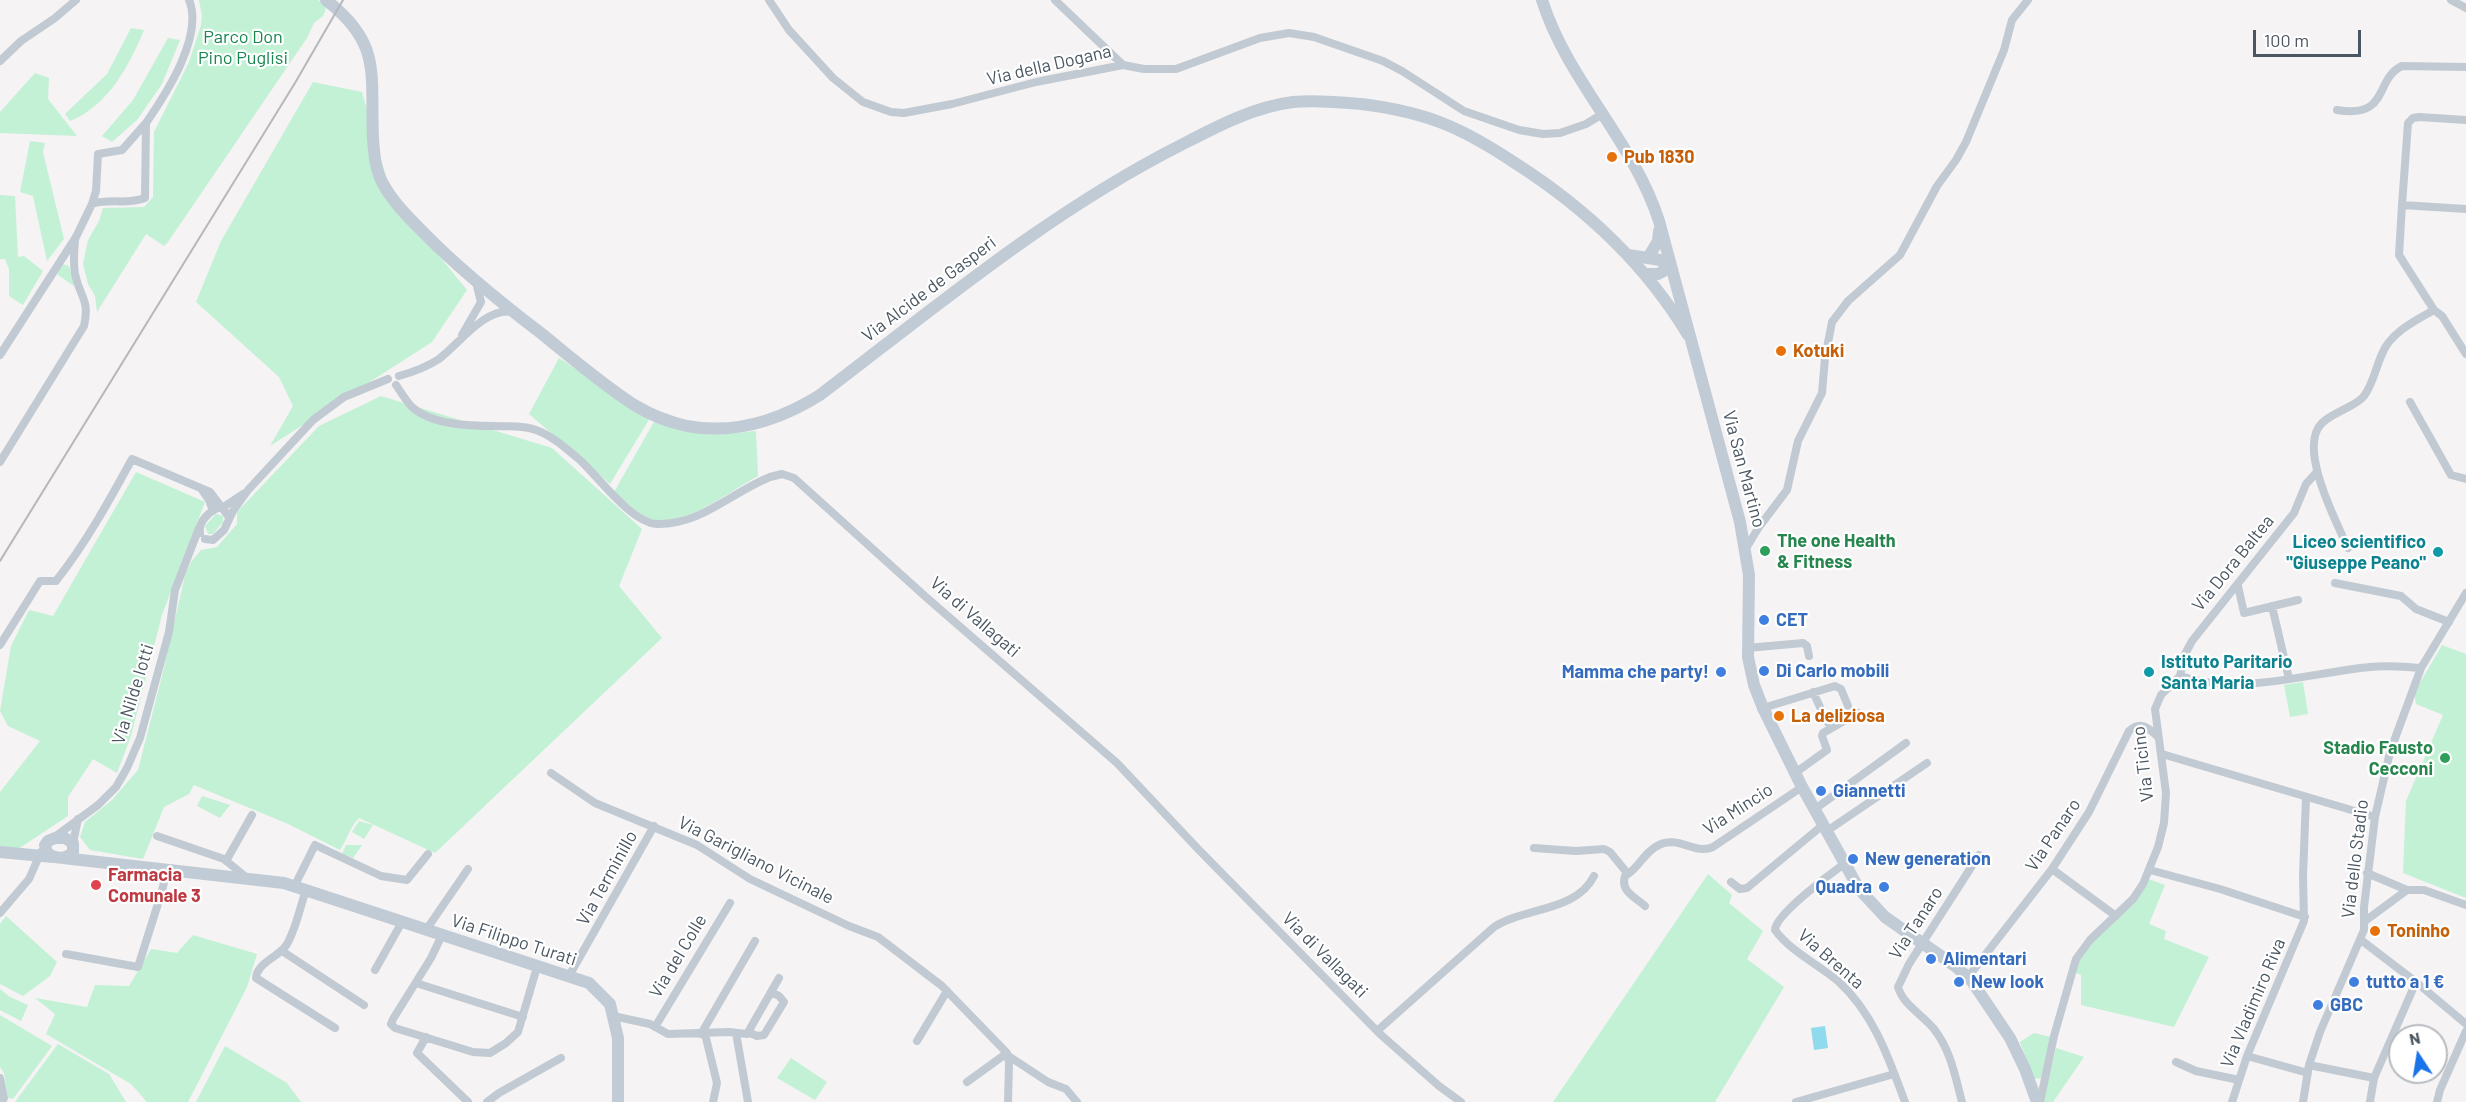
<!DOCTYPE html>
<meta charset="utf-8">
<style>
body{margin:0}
#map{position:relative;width:2466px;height:1102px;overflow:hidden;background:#f5f3f3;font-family:Barlow,sans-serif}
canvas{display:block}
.north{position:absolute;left:2388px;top:1024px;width:60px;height:60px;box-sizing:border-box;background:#fff;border:2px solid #b7bbc0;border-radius:50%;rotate:348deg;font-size:16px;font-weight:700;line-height:24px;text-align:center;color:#4a5661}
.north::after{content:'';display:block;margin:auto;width:21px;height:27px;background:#1a73e8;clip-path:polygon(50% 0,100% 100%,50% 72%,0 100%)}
.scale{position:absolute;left:2253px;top:30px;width:108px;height:27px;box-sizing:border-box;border:3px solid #4a5661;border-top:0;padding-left:8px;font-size:18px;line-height:21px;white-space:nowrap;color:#4a5661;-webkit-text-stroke:4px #fff;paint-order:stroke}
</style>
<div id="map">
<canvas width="2466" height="1102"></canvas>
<div class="north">N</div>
<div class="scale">100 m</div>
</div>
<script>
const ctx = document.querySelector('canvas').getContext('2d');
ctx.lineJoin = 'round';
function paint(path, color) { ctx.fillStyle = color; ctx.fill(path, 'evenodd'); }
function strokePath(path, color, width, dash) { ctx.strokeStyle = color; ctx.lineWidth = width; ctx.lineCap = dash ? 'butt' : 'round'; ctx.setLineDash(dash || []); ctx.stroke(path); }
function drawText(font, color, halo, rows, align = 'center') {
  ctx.font = font + ' Barlow,sans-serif'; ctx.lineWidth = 4.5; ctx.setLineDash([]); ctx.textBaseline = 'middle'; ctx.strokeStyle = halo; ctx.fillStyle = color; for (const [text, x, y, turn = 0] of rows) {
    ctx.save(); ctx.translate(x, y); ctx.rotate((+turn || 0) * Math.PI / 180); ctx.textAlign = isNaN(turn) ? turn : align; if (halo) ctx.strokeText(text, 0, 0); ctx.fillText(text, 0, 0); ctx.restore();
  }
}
paint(new Path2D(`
 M199,0H318L327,6L323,16L314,23L307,38L168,242L164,246L146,234L97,312L95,296L88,284L83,264L88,240L99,221L103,208L144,207L153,197L154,132L189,62L201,25L202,16Z
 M131,28L144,30C129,66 108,106 70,121L65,114L107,74Z
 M168,38L180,40L162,84L137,120L112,142L102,136L133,100Z
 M35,73L49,78L48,99L77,136L0,133V112Z
 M313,82L362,92L392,198L467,290L432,342L270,446L293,406L279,377L196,302L221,241Z
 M30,141L45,143L43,152L64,239L47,261L33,196L20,192Z
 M0,195L15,196L18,257L24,256L43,271L23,305L9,296V269L5,259H0Z
 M63,264L69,266L74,286L58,275L57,272Z
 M559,358L650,418L610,484L529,414Z
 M381,396L552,448L642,529L619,586L662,638L435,853L359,818C350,827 347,839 340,850L288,824L194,785L189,794L164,807L143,859L90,850L80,837L85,822L112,800L138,770L164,668L185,575L191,562L201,550L217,547L237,524V512L319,426Z
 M655,420L684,431L713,435L756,431L758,476C728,492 682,530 646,518C639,516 622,497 614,492Z
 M136,472L205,502L162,615L131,736L117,773L93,759L68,797V816L15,851L0,848V792L40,741L8,726L0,711L11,646L29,610L53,616Z
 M216,514L223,516V522L213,534H208L205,526Z
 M2442,645L2466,654V898L2403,873L2406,801L2443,715L2416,704L2414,693Z
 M2303,682L2308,714L2290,717L2284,685Z
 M202,796L230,805L220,818L197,806Z
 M359,821L373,825L364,839L352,832Z
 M346,845H362L353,858L342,854Z
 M1708,874L1732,895L1729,903L1763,931L1747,959L1784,987L1715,1102H1553Z
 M2148,879L2165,885L2149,924L2166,931L2164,939L2209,957L2174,1027L2081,1005V975L2072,971L2084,946Z
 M6,916L57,962L50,976L23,996L0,984V924Z
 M193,935L257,954L247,987L188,1102H147L131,1084L46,1034L55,1014L35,998L87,1007L95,985L129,986L151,949L177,953Z
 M0,989L10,997L28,1005L21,1021L0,1010Z
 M0,1015L52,1046L13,1099L8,1098L4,1073L0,1067Z
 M2034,1033L2051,1037L2043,1078L2034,1079L2020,1042Z
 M58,1044L109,1074L126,1102H15Z
 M225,1046L287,1083L301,1102H196Z
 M2056,1048L2084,1057L2053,1102H2043Z
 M791,1058L827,1082L815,1100L777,1078Z`), '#c3f1d5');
paint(new Path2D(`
 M1825,1026L1828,1048L1814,1050L1811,1028Z`), '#90daee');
strokePath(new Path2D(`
 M769,0L789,30L833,78L863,102L891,112L904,113L952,104L1036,82L1123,65L1144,69H1176L1260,38L1289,33L1314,37L1383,61L1402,71L1464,111L1519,130L1543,134L1560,133L1586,124L1604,113
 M1055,0L1123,65
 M2451,0L2466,8
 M0,61L21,41L55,18L76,0
 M2337,110C2390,119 2374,79 2402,66L2466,67
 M2466,120L2419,117L2413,118L2408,123L2402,205L2466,209
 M146,123C166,94 204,36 189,0
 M2402,205L2399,255L2434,310L2442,316L2466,354
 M462,335L481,302L476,282
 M0,355L76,237L92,204L96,191L98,154L122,150L146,123L145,198C128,205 109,198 92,204
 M399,376C413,372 427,367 439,359C459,344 486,306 513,312
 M396,385C401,392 406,401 412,407C432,425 470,426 495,426C509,427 523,425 536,430C553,436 568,450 581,461C599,478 632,523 657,524C701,525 732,492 770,477L782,474L794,478L927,598L1117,763L1199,850L1380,1034L1439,1086L1461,1102
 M2410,402L2451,475L2466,479
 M0,462L84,326C90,299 80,298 75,274C73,263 74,251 75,240
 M202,490L209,500L213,511
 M222,508L243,494
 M200,533C198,521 210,511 220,507
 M205,539L213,540L224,530L233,511L248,490L313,420L344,397L388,379
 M2348,548C2336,521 2297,447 2322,423C2333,412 2357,406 2364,396C2373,384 2376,367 2382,354C2390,333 2416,320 2434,310
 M1745,550L1759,527L1787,490L1798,441L1822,393L1825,358L1832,322L1848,301L1900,255L1937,186L1956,160L1966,142L2004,50L2012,20L2028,0
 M2335,583L2401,596L2416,609L2449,622
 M2238,586L2244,613L2298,600
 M2272,606L2289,679
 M0,645L40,581H56C86,543 109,501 132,459L210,492L229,517
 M1747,648L1803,643L1807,646L1809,656
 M2180,676L2184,656L2192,641L2294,513L2306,484L2317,472
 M1813,692L1827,722
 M1763,708L1835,686L1841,689L1848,706
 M2162,754L2375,817
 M551,773L595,803L697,845L750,879L849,926L878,937L942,986L1007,1053L1009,1063L1008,1102
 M1795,773L1827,750L1822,736L1823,733L1858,713
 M1815,809L1906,743
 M1827,831L1927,763
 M157,836L224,859L247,878
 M52,839L98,805L116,787L127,768L140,738L169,632L175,590L199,528
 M73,843L78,819
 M1534,848L1576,851L1604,849L1610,852L1628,874C1640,866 1645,851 1659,845C1678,835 1695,855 1713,847L1802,787
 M226,861L252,815
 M1844,864C1830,874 1775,915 1775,930C1790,951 1819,965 1839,982C1874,1014 1889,1059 1905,1102
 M2052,869L2116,916
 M2150,870L2220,889L2305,917
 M2367,873L2407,890
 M1625,876C1620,891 1635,897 1645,906
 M1731,882L1740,889L1747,888L1824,824
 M294,887L315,845L381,876L407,880L428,854
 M306,890C300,907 296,929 287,944C280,957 257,962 256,978L335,1028
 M0,913L29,879L41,852
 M2365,921L2407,890H2424L2466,905
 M426,930L468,869
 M442,935L431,958L393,1019L391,1024L395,1028L473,1052L490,1053L506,1043L518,1032L537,967
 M2361,940L2416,982L2466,1024
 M282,951L364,1005
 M66,954L138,967L162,891L167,869
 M375,970L402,922
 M569,976L654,826
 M1968,977L2052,869L2089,812L2129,731C2140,720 2149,728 2158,737
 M416,983L523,1017
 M613,1016L650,1024L668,1034L729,1032L747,1034L779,978
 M655,1027L730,903
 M1377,1031L1494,927C1525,907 1576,912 1594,876
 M748,1032L757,1036L764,1035L784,1002L779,996L771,992
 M736,1033L748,1102
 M701,1034L755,941
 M705,1034L717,1083L713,1102
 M426,1037L417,1053L468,1102
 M917,1041L947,991
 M1007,1055L1048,1082L1066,1089L1077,1102
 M2247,1056L2308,1073
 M2176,1062L2196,1071L2239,1080
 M2309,1065L2374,1078
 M0,1078L4,1098L2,1102
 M967,1082L1007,1053
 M487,1102L499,1093L561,1058
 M1796,1102L1894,1074
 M1962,1102C1955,1076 1951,1051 1934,1029C1923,1015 1903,1005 1898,987L1909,964L1979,855
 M2040,1102L2054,1036L2076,959L2090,940L2133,899L2143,884L2158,847L2164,823L2166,793L2155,709L2161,695L2180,676C2241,696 2308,673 2370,667C2387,665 2404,667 2421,668
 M2232,1102L2247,1056L2304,921L2303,876L2306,797
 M2303,1102L2309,1065L2320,1032L2364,930V907L2375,817L2390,752L2421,668L2466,593
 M2370,1102L2374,1078L2416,982
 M2437,1102L2440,1090L2466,1031`), '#c1cad2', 8);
strokePath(new Path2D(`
 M326,0C383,44 370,75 373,138C374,153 375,168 382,182C392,201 407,216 422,231C459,269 500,302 542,334C573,359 603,385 636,406C651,415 669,422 687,426C735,435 780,420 820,395C937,306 1049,212 1181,145C1216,127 1253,107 1293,102C1316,100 1338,102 1361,104C1426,112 1461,127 1515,163C1584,207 1646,265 1688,335
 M1542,0C1567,80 1633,140 1659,221L1740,522L1749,575L1748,657L1754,685L1763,708L1801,785L1859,889L1885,917L1955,966L1971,980L2010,1038L2025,1069L2037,1102
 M1628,255L1648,258L1658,241L1659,231
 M1646,274H1658L1671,267L1660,260L1648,258
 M55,838H65L73,843V852C66,860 55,859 47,853L45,845L48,841Z
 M0,852L53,857
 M63,858L284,883L589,983L610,1004L618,1038V1102`), '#c1cbd6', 12);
strokePath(new Path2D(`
 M0,561L295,83L343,0`), '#b5b8bd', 2);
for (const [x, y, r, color] of [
 [1612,157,6,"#e8710a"],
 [1781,351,6,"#e8710a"],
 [1765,551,6,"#2e9e5b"],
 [2438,552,6,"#0f9aa8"],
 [1764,620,6,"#3f7fe0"],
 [1764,671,6,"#3f7fe0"],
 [1721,672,6,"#3f7fe0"],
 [2149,672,6,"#0f9aa8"],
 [1779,716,6,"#e8710a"],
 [2445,758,6,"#2e9e5b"],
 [1821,791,6,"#3f7fe0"],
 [1853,859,6,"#3f7fe0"],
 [96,885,6,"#e0444e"],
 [1884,887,6,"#3f7fe0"],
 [2375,931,6,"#e8710a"],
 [1931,959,6,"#3f7fe0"],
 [1959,982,6,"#3f7fe0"],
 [2354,982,6,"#3f7fe0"],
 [2318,1005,6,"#3f7fe0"]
]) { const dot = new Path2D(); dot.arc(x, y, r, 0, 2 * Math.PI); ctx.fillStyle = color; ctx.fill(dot); strokePath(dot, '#fff', 2); }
drawText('18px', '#17864f', '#fff', [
 ["Parco Don",243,37],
 ["Pino Puglisi",243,58]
]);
drawText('18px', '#4a5661', '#fff', [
 ["Via della Dogana",1049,65,-13],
 ["Via Alcide de Gasperi",929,289,-37],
 ["Via San Martino",1744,469,75],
 ["Via Dora Baltea",2233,563,-51],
 ["Via di Vallagati",975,617,41],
 ["Via Nilde Iotti",133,694,-73],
 ["Via Ticino",2143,764,-97],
 ["Via Mincio",1738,809,-33],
 ["Via Panaro",2053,835,-56],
 ["Via dello Stadio",2355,859,-83],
 ["Via Garigliano Vicinale",756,860,27],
 ["Via Terminillo",607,878,-61],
 ["Via Tanaro",1916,923,-57],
 ["Via Filippo Turati",514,940,18],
 ["Via di Vallagati",1325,955,45],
 ["Via del Colle",678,956,-59],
 ["Via Brenta",1831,959,41],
 ["Via Vladimiro Riva",2253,1003,-67]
]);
drawText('bold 18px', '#c56008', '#fff', [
 ["Pub 1830",1624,157],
 ["Kotuki",1793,351],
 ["La deliziosa",1791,716],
 ["Toninho",2387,931]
], 'left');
drawText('bold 18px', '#27864d', '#fff', [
 ["The one Health",1777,541],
 ["& Fitness",1777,562],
 ["Stadio Fausto",2433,748,"right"],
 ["Cecconi",2433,769,"right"]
], 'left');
drawText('bold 18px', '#0d838f', '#fff', [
 ["Liceo scientifico",2426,542],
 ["\"Giuseppe Peano\"",2426,563],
 ["Istituto Paritario",2161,662,"left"],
 ["Santa Maria",2161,683,"left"]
], 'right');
drawText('bold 18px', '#366cbe', '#fff', [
 ["CET",1776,620],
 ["Di Carlo mobili",1776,671],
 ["Mamma che party!",1709,672,"right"],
 ["Giannetti",1833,791],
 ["New generation",1865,859],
 ["Quadra",1872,887,"right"],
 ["Alimentari",1943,959],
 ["New look",1971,982],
 ["tutto a 1 €",2366,982],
 ["GBC",2330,1005]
], 'left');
drawText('bold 18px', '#be3a42', '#fff', [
 ["Farmacia",108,875],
 ["Comunale 3",108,896]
], 'left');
</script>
